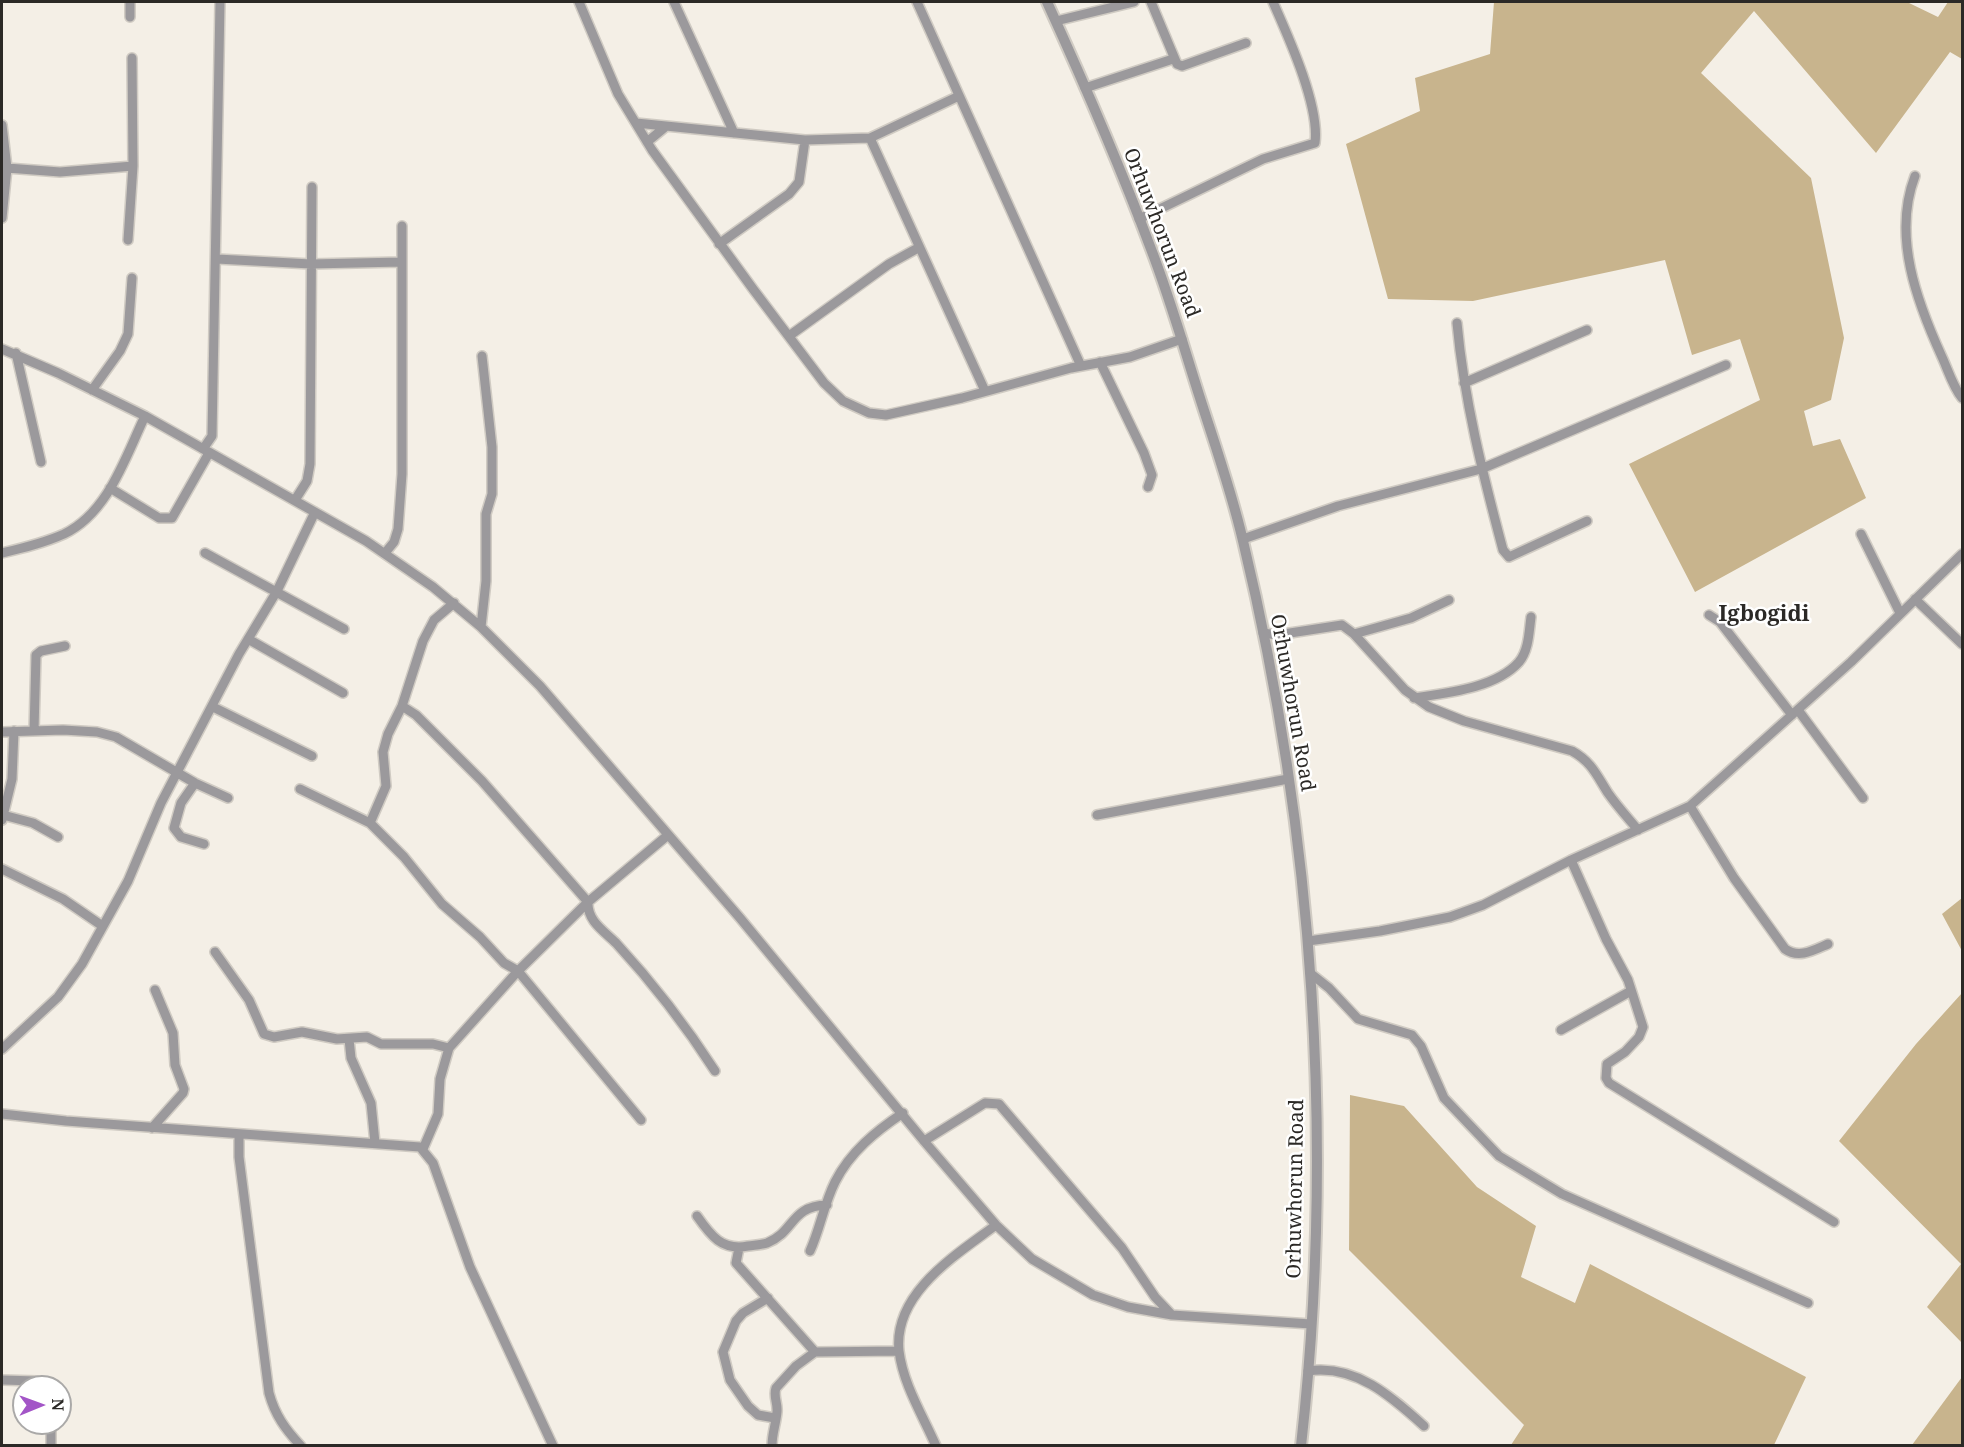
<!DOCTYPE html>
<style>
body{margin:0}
#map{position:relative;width:1964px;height:1447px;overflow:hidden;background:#f4efe6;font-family:"Noto Serif",serif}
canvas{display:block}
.frame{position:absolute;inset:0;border:3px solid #2b2926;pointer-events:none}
.north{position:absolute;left:12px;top:1375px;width:60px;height:60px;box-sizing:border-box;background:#fff;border:2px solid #aaa9a8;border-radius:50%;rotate:89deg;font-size:16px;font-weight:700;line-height:24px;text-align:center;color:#2b2926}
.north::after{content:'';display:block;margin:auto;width:21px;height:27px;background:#a355c7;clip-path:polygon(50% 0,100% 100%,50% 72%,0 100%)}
</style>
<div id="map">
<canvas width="1964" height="1447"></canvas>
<div class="frame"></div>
<div class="north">N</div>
</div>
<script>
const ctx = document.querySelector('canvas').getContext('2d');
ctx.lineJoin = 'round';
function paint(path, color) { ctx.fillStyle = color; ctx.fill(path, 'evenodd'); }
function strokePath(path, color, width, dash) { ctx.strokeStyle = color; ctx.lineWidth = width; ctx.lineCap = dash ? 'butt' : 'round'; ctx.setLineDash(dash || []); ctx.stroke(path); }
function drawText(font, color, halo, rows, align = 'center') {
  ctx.font = font + ' "Noto Serif",serif'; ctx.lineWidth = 5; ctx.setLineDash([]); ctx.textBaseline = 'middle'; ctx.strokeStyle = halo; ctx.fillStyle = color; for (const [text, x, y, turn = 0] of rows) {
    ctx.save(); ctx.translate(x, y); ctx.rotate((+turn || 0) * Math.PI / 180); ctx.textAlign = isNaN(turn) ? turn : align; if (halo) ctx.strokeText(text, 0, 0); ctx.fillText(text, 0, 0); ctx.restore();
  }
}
paint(new Path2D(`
 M1494,2H1907L1938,17L1948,2H1962V59L1950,52L1876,153L1754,11L1701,73L1811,178L1844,338L1831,400L1804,411L1813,446L1840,439L1866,498L1695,592L1629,464L1760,400L1740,339L1692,355L1665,260L1473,301L1388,299L1346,144L1420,111L1415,78L1490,54Z
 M1962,898V951L1942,914Z
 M1962,993V1343L1927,1307L1961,1264L1839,1141L1916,1044Z
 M1350,1095L1404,1106L1477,1187L1536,1226L1521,1277L1575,1303L1590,1264L1806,1377L1774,1445H1511L1524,1425L1349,1250Z
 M1962,1377V1445H1912Z`), '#c8b48d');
const minor = new Path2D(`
 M130,2V17
 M579,2L618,94L652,150L753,289L824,383L843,401L869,413L886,415L962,398L1071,368L1130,357L1182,339
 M674,2L734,133
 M917,2L1081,366
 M1151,2L1177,64L1182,66L1246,43
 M1056,21L1134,2
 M132,58L133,166
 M1085,88L1173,59
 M636,123L805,140L870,138L959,96
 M2,125L7,168L2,218
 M870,138L985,391
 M647,142L664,128
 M7,168L60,172L133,166L128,240
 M1915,176C1892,236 1917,302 1942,357C1948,370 1953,387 1962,398
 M1139,219L1263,159L1315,143C1320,106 1288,36 1273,2
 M719,244L789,194L799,182L805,140
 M217,259L311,264L401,262
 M1457,323C1464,400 1483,475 1503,550L1509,557L1587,521
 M789,336L889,264L918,248
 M2,349L58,373L145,416L366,541L433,587L481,627L540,686L740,918L924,1141L996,1225L1032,1259L1093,1295L1128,1307L1172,1315L1311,1324
 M16,353L41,462
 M1100,362L1144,453L1152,475L1148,487
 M1464,383L1587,330
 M92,390L120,351L128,334L132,278
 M203,449L212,436L220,2
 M110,488L159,518H172L209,453
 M295,500L307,481L310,464L312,187
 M1861,534L1900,613
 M1243,539L1338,506L1481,469L1726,365
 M2,553C23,548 44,543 64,534C108,513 125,458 145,416
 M205,553L344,629
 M385,553L394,542L398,529L402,474V226
 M1915,599L1962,644
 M1709,615L1720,622L1792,715
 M481,627L486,581V514L492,494V447L482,356
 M1263,633L1277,635L1342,625L1354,634L1405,690L1429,707L1464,721L1572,751C1592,762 1597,776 1608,793C1617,806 1628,818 1638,830
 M1354,634L1411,618L1449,600
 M248,639L343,693
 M1414,698C1447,693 1496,688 1519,662C1529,650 1529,631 1531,617
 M402,706L416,715L482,781L588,902C587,921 604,931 616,943C652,982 686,1026 715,1071
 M213,707L312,756
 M1798,710L1863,798
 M34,731L36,655L41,651L65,646
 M2,732L63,730L97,732L116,737L195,783L228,798
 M195,783L181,803L174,828L181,837L204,844
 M300,789L370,823L386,786L383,752L388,734L402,706L423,641L434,620L454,603
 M1690,806L1734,878L1785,949C1799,959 1814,950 1828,944
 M3,815L33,823L58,837
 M1097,815L1288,779
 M2,820L12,779L14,731
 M370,823L404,857L442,904L480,937L504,963L518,971L588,902L668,835
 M1571,860L1606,939L1628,980L1643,1027L1639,1037L1625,1052L1607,1064L1606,1078L1609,1083L1834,1222
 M2,869L63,899L101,925
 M1308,941L1380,931L1450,917L1483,905L1571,860L1690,806L1851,662L1962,554
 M215,952L249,1000L264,1034L274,1037L302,1032L337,1039L367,1037L381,1044H433L449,1048L518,971L641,1120
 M1310,973L1329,988L1358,1019L1412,1035L1421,1046L1444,1098L1499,1156L1562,1194L1808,1303
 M1561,1030L1631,991
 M349,1039L351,1058L371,1103L375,1143
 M2,1049L58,997L82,964L128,881L161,803L239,654L277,591L315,512
 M2,1114L66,1121L420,1147L433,1163L470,1267L553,1446
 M152,1128L183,1093L184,1089L175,1065L173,1033L155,990
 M239,1134V1157L269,1393C275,1415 285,1429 301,1446
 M924,1141L985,1103L999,1104L1122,1248L1155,1297L1172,1315
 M423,1149L438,1114L440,1079L449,1048
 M697,1216C711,1236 722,1251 748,1246C754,1245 761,1245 767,1243C795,1232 790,1206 827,1205
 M739,1248L736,1263L815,1352
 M810,1251C820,1229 824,1204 835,1182C850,1152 876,1131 903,1113
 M768,1298L743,1313L736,1321L723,1352L730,1380L748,1406L758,1415L775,1418
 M1308,1371C1355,1364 1391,1396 1424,1426
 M2,1380L37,1381L49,1387
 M51,1446V1423
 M772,1446C772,1433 776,1424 777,1412C778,1403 773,1396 776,1388L796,1366L815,1352L899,1351
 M936,1446C923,1416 903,1384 899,1351C893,1293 956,1255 996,1225`);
const tertiary = new Path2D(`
 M1047,2C1084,83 1120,166 1151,249C1170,298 1184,348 1200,398C1215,445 1232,493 1243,541C1314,835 1335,1145 1301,1446`);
strokePath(minor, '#d0cbc3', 12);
strokePath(tertiary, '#d0cbc3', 14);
strokePath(minor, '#9b999c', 9);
strokePath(tertiary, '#9b999c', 10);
drawText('20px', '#2b2926', '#fff', [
 ["Orhuwhorun Road",1161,233,69],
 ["Orhuwhorun Road",1292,703,80],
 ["Orhuwhorun Road",1296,1189,-89]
]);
drawText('bold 22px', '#2b2926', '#fff', [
 ["Igbogidi",1764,615]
]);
</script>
